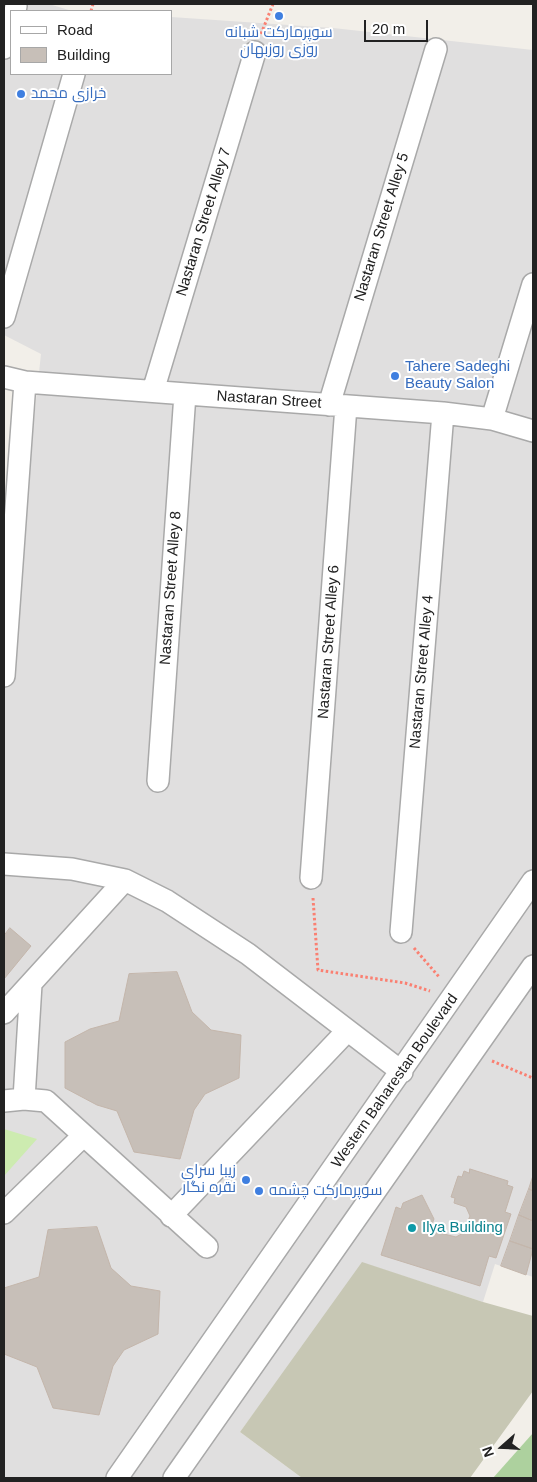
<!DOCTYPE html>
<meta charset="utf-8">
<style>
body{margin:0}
#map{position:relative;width:537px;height:1482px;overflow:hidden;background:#f2efe9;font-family:Helvetica,sans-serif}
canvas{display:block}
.frame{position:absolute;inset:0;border:5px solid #222;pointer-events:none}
.legend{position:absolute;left:10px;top:10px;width:162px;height:65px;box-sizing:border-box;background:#fff;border:1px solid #a7a7a7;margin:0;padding:6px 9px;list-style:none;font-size:15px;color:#222}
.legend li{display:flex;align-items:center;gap:10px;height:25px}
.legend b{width:25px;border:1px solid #a7a7a7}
.north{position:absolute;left:477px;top:1422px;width:50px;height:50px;-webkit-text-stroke:4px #fff;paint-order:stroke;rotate:251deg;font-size:14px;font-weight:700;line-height:20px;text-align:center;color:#222}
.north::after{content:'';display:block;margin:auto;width:18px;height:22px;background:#222;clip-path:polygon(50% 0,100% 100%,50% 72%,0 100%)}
.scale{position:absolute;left:364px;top:20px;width:64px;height:22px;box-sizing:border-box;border:2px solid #222;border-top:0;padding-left:6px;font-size:15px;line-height:18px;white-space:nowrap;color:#222;-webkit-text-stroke:4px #fff;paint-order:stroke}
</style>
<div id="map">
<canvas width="537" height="1482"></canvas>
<div class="frame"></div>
<ul class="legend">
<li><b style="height:6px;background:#fff"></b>Road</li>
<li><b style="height:14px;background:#c7bfb8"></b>Building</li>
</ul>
<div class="north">N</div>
<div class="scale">20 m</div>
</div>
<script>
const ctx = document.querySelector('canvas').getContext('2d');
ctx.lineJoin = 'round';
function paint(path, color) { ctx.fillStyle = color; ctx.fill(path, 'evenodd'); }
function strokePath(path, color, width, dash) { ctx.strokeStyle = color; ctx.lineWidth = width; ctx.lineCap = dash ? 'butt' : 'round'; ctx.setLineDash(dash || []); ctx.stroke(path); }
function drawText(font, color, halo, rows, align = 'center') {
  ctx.font = font + ' Helvetica,Cairo,sans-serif'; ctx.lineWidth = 4; ctx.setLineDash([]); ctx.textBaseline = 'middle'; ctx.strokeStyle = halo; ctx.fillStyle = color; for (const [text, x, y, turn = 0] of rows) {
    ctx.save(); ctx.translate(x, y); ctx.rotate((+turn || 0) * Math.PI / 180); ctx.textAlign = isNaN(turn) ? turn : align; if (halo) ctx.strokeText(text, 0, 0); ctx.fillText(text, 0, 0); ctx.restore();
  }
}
paint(new Path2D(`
 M4,4H49L72,11H11V74H171V17L333,28L533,50V1277L495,1264L483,1302L366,1264L240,1432L302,1478H4V694L41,354L4,335Z`), '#e0dfdf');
paint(new Path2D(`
 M362,1262L483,1302L533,1316V1391L470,1478H302L240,1432Z`), '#c7c7b4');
paint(new Path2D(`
 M4,1129L37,1139L4,1176Z`), '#cdebb0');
paint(new Path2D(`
 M533,1433V1478H493Z`), '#add19e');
const building = new Path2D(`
 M10,928L31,946L4,979V936Z
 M177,972L192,1012L211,1030L241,1035L239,1078L205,1094L194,1110L180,1159L134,1152L117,1111L97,1105L65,1088V1042L90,1029L119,1021L129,974Z
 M470,1169L508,1181L507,1185L513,1187L505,1212L511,1214L496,1258L489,1256L480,1286L381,1255L396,1207L401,1209L403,1203L422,1195L434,1219L432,1224L436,1232L456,1237L463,1233L470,1216L466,1207L454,1203L455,1198L451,1197L458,1176L462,1177L464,1171L469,1173Z
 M533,1176V1191L529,1189Z
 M529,1189L533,1191V1221L519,1215Z
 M519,1215L533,1221V1249L510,1241Z
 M97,1227L111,1268L131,1286L160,1291L158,1334L124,1350L113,1366L99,1415L53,1408L37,1367L4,1354V1288L39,1277L48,1230Z
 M510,1241L533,1249L526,1275L501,1266Z`);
paint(building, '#c7bfb8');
strokePath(building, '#c4b6ab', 1);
const minor = new Path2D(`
 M15,11L16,6
 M4,48L11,23
 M4,317L74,74
 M4,377L25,382L443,413L492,419L533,431
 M153,391L255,52
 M329,405L436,49
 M492,419L533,284
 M4,676L25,382
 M158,781L185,394
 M4,864L72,869L125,880L167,901L248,954L402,1072
 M311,878L346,406
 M401,932L443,413
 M4,1013L125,880
 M24,1099L31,984
 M4,1101L24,1099L46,1101L207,1247
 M4,1213L83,1136
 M171,1216L347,1031
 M117,1478L533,881
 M174,1478L533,966`);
strokePath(minor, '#a9a9a9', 24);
strokePath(new Path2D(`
 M91,11L93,4
 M261,34L273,4
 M313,898L318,970L405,983L430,991
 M414,948L440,978
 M492,1061L533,1078`), '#fa8072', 3, [2.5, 2.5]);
strokePath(minor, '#fff', 21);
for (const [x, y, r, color] of [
 [279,16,5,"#3f7fe0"],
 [21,94,5,"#3f7fe0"],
 [395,376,5,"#3f7fe0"],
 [246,1180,5,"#3f7fe0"],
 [259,1191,5,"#3f7fe0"],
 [412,1228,5,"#0f9aa8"]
]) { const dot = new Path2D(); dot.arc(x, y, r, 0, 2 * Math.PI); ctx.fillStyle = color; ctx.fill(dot); strokePath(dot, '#fff', 2); }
drawText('15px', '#366cbe', '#fff', [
 ["سوپرمارکت شبانه",279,33,"center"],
 ["روزی روزبهان",279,50,"center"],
 ["خرازی محمد",31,94],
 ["Tahere Sadeghi",405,367],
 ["Beauty Salon",405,384],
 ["زیبا سرای",236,1171,"right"],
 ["نقره نگار",236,1188,"right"],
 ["سوپرمارکت چشمه",269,1191]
], 'left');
drawText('15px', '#222', '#fff', [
 ["Nastaran Street Alley 7",204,222,-73],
 ["Nastaran Street Alley 5",382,227,-73],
 ["Nastaran Street",269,400,4],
 ["Nastaran Street Alley 8",171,588,-86],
 ["Nastaran Street Alley 6",329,642,-86],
 ["Nastaran Street Alley 4",422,672,-85],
 ["Western Baharestan Boulevard",395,1081,-55]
]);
drawText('15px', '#0d838f', '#fff', [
 ["Ilya Building",422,1228]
], 'left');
</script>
